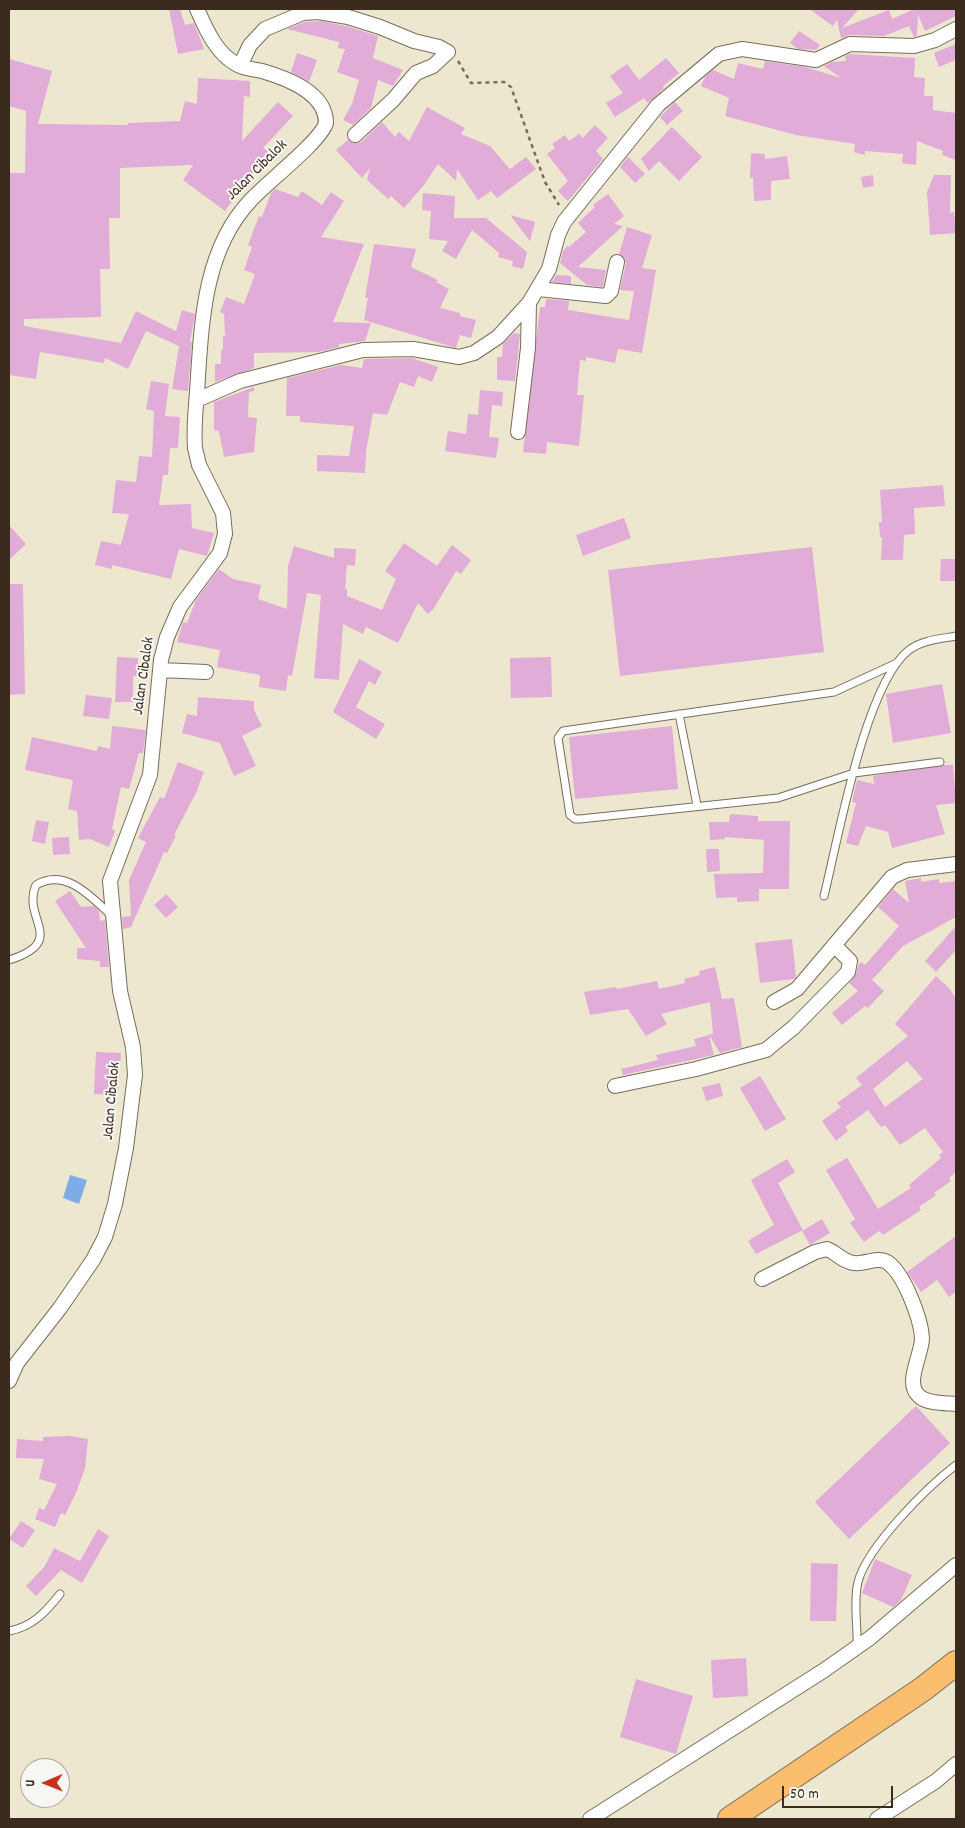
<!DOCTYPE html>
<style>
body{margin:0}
#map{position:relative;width:965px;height:1828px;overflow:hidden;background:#ede7cf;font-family:Dekko,sans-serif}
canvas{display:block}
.frame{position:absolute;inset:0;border:10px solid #3b2a1e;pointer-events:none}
.north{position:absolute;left:20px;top:1758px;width:50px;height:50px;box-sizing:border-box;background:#f6f6f2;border:1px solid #aba49d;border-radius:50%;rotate:269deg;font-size:14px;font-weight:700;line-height:20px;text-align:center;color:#3b2a1e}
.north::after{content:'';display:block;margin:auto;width:18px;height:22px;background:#c8321e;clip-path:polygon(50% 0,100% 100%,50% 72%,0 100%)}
.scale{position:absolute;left:782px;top:1786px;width:111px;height:22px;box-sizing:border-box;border:2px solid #3b2a1e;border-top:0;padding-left:6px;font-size:15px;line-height:18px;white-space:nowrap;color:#3b2a1e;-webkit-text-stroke:4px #f6f6f2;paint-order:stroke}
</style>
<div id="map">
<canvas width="965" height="1828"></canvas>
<div class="frame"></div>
<div class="north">U</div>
<div class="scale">50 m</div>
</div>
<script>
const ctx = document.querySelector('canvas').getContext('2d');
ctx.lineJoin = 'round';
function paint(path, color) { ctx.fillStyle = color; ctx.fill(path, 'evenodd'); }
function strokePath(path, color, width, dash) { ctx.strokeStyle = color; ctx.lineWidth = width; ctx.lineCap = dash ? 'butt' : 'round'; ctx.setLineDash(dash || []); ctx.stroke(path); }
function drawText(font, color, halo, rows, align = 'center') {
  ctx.font = font + ' Dekko,sans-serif'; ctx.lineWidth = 4; ctx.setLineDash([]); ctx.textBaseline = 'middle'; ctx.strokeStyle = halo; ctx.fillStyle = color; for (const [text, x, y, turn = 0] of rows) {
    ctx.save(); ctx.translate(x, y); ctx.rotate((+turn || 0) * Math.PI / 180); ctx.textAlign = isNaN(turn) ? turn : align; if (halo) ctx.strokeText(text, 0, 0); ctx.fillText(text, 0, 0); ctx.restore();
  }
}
paint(new Path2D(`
 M70,1175L87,1180L79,1204L63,1198Z`), '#7cade7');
paint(new Path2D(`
 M169,9H180L185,25L194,23L204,49L178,54Z
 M809,9H859L842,28L889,10L892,19L914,9H956V16L925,31L918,14L917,36L914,37L909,26L884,36L850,35L841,38L837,20L833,26Z
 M321,21L346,26L378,36L373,58L403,70L393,86L378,80L371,108L353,125L343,120L352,104L359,80L337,72L345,49L338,48L339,42L287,29L305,22Z
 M799,31L820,45L816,50L798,49L790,43Z
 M956,44V60L939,67L934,53Z
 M297,53L317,60L309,82L291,72Z
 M849,54L915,58L914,77L925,78L924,96H933V110L956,113V160L942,155L943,151L917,141L916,165L902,163L903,154L865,151V155L854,152L855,144L796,135L725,116L729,98L701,86L705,77L713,70L734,79L738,63L763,69L765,61L805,67L841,78L824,66L832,62L846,61L845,56Z
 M666,58L679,73L663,86L664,88L648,103L644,98L615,117L606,103L623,93L610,76L627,64L639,80Z
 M9,59L52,71L38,124L128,125V123L180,121L185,101L197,104L198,78L250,81V97L244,96L242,141L278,102L293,116L263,148L268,151L225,211L183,180L193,165L120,168V218H109L110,269H100L101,317L24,319V326L121,343L136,311L176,331L182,310L195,314L190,342H192L188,391L172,389L179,346L146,331L128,369L105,358L104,363L40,352L36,379L9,375V173H25L26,111L9,106Z
 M675,102L683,111L667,125L660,117Z
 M427,107L465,128L461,134L490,146L510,169L526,157L536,169L497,198L491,191L478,200L457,169L456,181L438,164L424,185L404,208L391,196L388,199L367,180L370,168L362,178L336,150L348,140L353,143L361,142L382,122L395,137L399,132L409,141Z
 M595,125L608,138L596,151L603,159L568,201L558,191L568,181L547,154L555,148L552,144L565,135L569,141L579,134L583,138Z
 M672,127L702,157L679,181L659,161L649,171L641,159Z
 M751,153L765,154V159L787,156L790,179L771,181V200L754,201L753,178H750Z
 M628,157L645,174L635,183L620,167Z
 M873,175L874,186L863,188L861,177Z
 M934,175H951L950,213L954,212L956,233L930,235L927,192Z
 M275,189L298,197L302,191L322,205L331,192L344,201L321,237L364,244L333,322L371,323L365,341L339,344V347L319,352L254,353V368L215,382V364H221V350H223V336H225L224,314L220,312L226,297L244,304L255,274L244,270L252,247L248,245L259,216L262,217L271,193Z
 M423,193L455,196L454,218H486L527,252L523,269L512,266L513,261L498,257L499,253L472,230L456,259L442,251L448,241L429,239L431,211L422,210Z
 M608,194L624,216L614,224L623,226L578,267L606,270L603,287L587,285L560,263L563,251L567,246L569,247L586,232L578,223L595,207L593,205Z
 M510,215L535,222L530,241Z
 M627,227L652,235L642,268L656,270L642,353L618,349L615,363L586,357V361L580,360L577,395H584L579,446L547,442L546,454L523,452L540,307H545L546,299L569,301L568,310L629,320L634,291L620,290L626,263L625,259L619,254Z
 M374,244L416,249L411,267L438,280L436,282L449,289L440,308L460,313V316L476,320L471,338L460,335L456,348L364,320L368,298H365Z
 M556,275L571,276V284L552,282Z
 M514,333L520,334L515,381L497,380V357H502L503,344Z
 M412,358L438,367L432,382L418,376L414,387L400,382L387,415L373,413L366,451L365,473L317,471V455L349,456L354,426L300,422V416H286L287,378L341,365L362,368L364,359Z
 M151,381L169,384L165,416L180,417L178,448H170L168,475H163L159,505L191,504L192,528L214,533L207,556L179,549L171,579L112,565V569L95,565L101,541L121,545L129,514L112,513L116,480L136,482L139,456L152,457L154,411L146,409Z
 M254,387V391L249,392L248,417L257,418L254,452L224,457L219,431L214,430V402Z
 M480,390L503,392L502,406L492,405L489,437L499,438L496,458L445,451L448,431L466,434L468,414L478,415Z
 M943,485L945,506L914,508L915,534L904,535L903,560H881L882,537H880L879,522H882L880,490Z
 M624,518L631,538L583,556L576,535Z
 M9,525L26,544L9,560Z
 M404,543L437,566L452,545L471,560L461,574L456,571L434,608L428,614L418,603L398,643L366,627L363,634L343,624L339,680L314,678L321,595L307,593L292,676L288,675L286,691L259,687L260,675L217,667L220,650L177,642L183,622L187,623L196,600L219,569L233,579L261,585L258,599L287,609L288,566L294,546L334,558V548L356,549L355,566L347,565L345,589H347V596L382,610L396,579L385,571Z
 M812,547L824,652L620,676L608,570Z
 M941,559H956V581H940Z
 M9,584H23L25,694L9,695Z
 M117,657L138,658V676H133V702H115Z
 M551,657L552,697L511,698L510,658Z
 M359,659L382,672L375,685L369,681L356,707L385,724L376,739L333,712Z
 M942,684L951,733L893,743L886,694Z
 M86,695L112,698L109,719L83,716Z
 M198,697L254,701V710L262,726L242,736L256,766L234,776L220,743L182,733L187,714L197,716Z
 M112,726L146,730L143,753H139L129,789L121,787L112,829L115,831L109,847L90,839L79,840L77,811L68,809L73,780L25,770L32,737L97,751L98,746L110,749Z
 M672,726L678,789L575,799L569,737Z
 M178,762L204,772L196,793L174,835L176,836L167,853L164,852L131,927L123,929L122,917L131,916L129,880L146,842L138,838L160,797L164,799Z
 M944,765H953L956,801V803L936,805L945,834L892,848L888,832L866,826L858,846L846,843L856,803L852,802L857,780L874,784L873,776Z
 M730,814L758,816V821H790L789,889H759V901L737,902V897L716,898L714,874L763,873L764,840L725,837V839L710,840L709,822H729Z
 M36,820L49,822L45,844L32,841Z
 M69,837L70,854L53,855L52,838Z
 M706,849H719L720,871L707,872Z
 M921,878V882L939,879V883L956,881V917L903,946L872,980L884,991L868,1008L865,1006L842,1025L832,1013L858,991L849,983L856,974L858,966L861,962L865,965L899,926L878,907L893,889L909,903L905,881Z
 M70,891L81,907L94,906L99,911L100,921L105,920L109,967H100V961L77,959V948H86L55,901Z
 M166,894L178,907L166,918L154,905Z
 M956,926V950L936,972L925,961Z
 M792,939L796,977L794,979L760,983L755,943Z
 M715,967L722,999L734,998L742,1047L720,1053L709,1035L713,1033L710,1002L661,1014L667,1024L646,1036L628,1009L590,1015L584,992L616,987L617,989L657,981L659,989L685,983L684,979L700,975L699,971Z
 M936,976L950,989L956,999V1172L949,1178L951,1181L934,1193L936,1195L919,1207L921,1210L883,1235L879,1231L864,1242L850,1223L855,1219L826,1170L847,1158L878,1209L911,1188L909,1185L941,1158L939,1155L943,1152L925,1128L900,1145L885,1125L881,1127L868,1110L845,1127L848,1131L836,1141L822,1121L841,1107L837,1103L862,1085L856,1078L908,1036L895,1024ZM907,1061L923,1079L885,1107L873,1089Z
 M709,1035L714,1055L623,1075L621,1069L658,1060L656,1055L696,1046L694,1039Z
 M96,1052L121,1053L118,1095L94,1094Z
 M760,1076L786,1119L765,1131L740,1088Z
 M720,1083L723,1096L706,1101L702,1087Z
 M787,1159L795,1172L778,1183L803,1230L756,1254L748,1241L774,1225L751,1180Z
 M822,1219L830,1233L810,1245L802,1231Z
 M956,1236V1292L949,1297L937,1280L921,1292L907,1272Z
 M916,1406L950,1443L849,1539L815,1502Z
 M69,1436L88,1439L85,1468L76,1493L65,1515L61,1513L55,1527L35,1519L39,1508L44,1510L57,1484L39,1479L44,1459L16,1458L17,1439L43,1441V1437Z
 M21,1521L35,1530L23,1548L9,1539Z
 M98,1529L109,1536L82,1583L61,1570L36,1596L26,1586L45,1566L54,1548L80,1561Z
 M875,1559L912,1575L901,1600L893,1607L862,1593Z
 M811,1563L838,1564L836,1621H810Z
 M746,1658L748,1696L713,1698L711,1660Z
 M636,1679L693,1696L676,1754L620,1737Z`), '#e1acd7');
const service = new Path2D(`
 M897,663L834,692L563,731L558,738L570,815L575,819H580L778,798L854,773L940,762
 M679,714L697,805
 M824,896C838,840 865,684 909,650C922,640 940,639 956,636
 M9,960C69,941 21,919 36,885C66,867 92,898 112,916
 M9,1631C32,1627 46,1612 60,1594
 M857,1647C858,1626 853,1602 858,1582C867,1547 927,1487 956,1465`);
const minor = new Path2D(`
 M240,66L250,45L265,29L303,13L318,12L348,17L380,27L414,41L439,47L448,52L433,66L416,73L393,100L355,135
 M538,289L606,296L611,291L617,262
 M197,400L240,381L363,350L413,349L459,357L474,353L498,337L529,303L549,269L558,235L564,222L658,105L719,54L742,49L816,60L850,44L914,46L935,40L956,29
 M518,432L528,348L529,303
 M160,670L206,672
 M774,1002L797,989L892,877L907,870L956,864
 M615,1086L696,1069L766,1050L794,1027L848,972L850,961L834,945
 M762,1279L815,1252L827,1249C837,1253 843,1262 854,1263C864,1265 877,1256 887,1262C904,1273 921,1319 922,1338C922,1355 904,1383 919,1396C927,1404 946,1403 956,1404
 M9,1381L17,1363L60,1308L93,1260L105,1237L115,1204L126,1148L135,1075L133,1047L120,991L110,881L150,775L161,660L167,637L180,607L220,553L225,534L223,513L199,465L195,448C193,424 197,400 198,376C202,315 206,248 250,201C266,183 320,142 326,123C326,92 286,78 262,71C253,69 244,69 236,64C216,53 206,29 197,9
 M590,1819L823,1671L870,1638L956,1565
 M877,1819L936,1781L956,1764`);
const motorway = new Path2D(`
 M730,1819L923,1689L956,1663`);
strokePath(service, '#796c5c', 9);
strokePath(minor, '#796c5c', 16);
strokePath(motorway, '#796c5c', 26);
strokePath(new Path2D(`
 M458,61L471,83L504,82L511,87L545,182L559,205`), '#796c5c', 2.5, [4, 4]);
strokePath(service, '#fff', 7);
strokePath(minor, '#fff', 14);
strokePath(motorway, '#fabe6e', 24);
drawText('16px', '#3b2a1e', '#f6f6f2', [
 ["Jalan Cibalok",258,171,-45],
 ["Jalan Cibalok",145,676,-82],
 ["Jalan Cibalok",113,1101,-85]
]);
</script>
